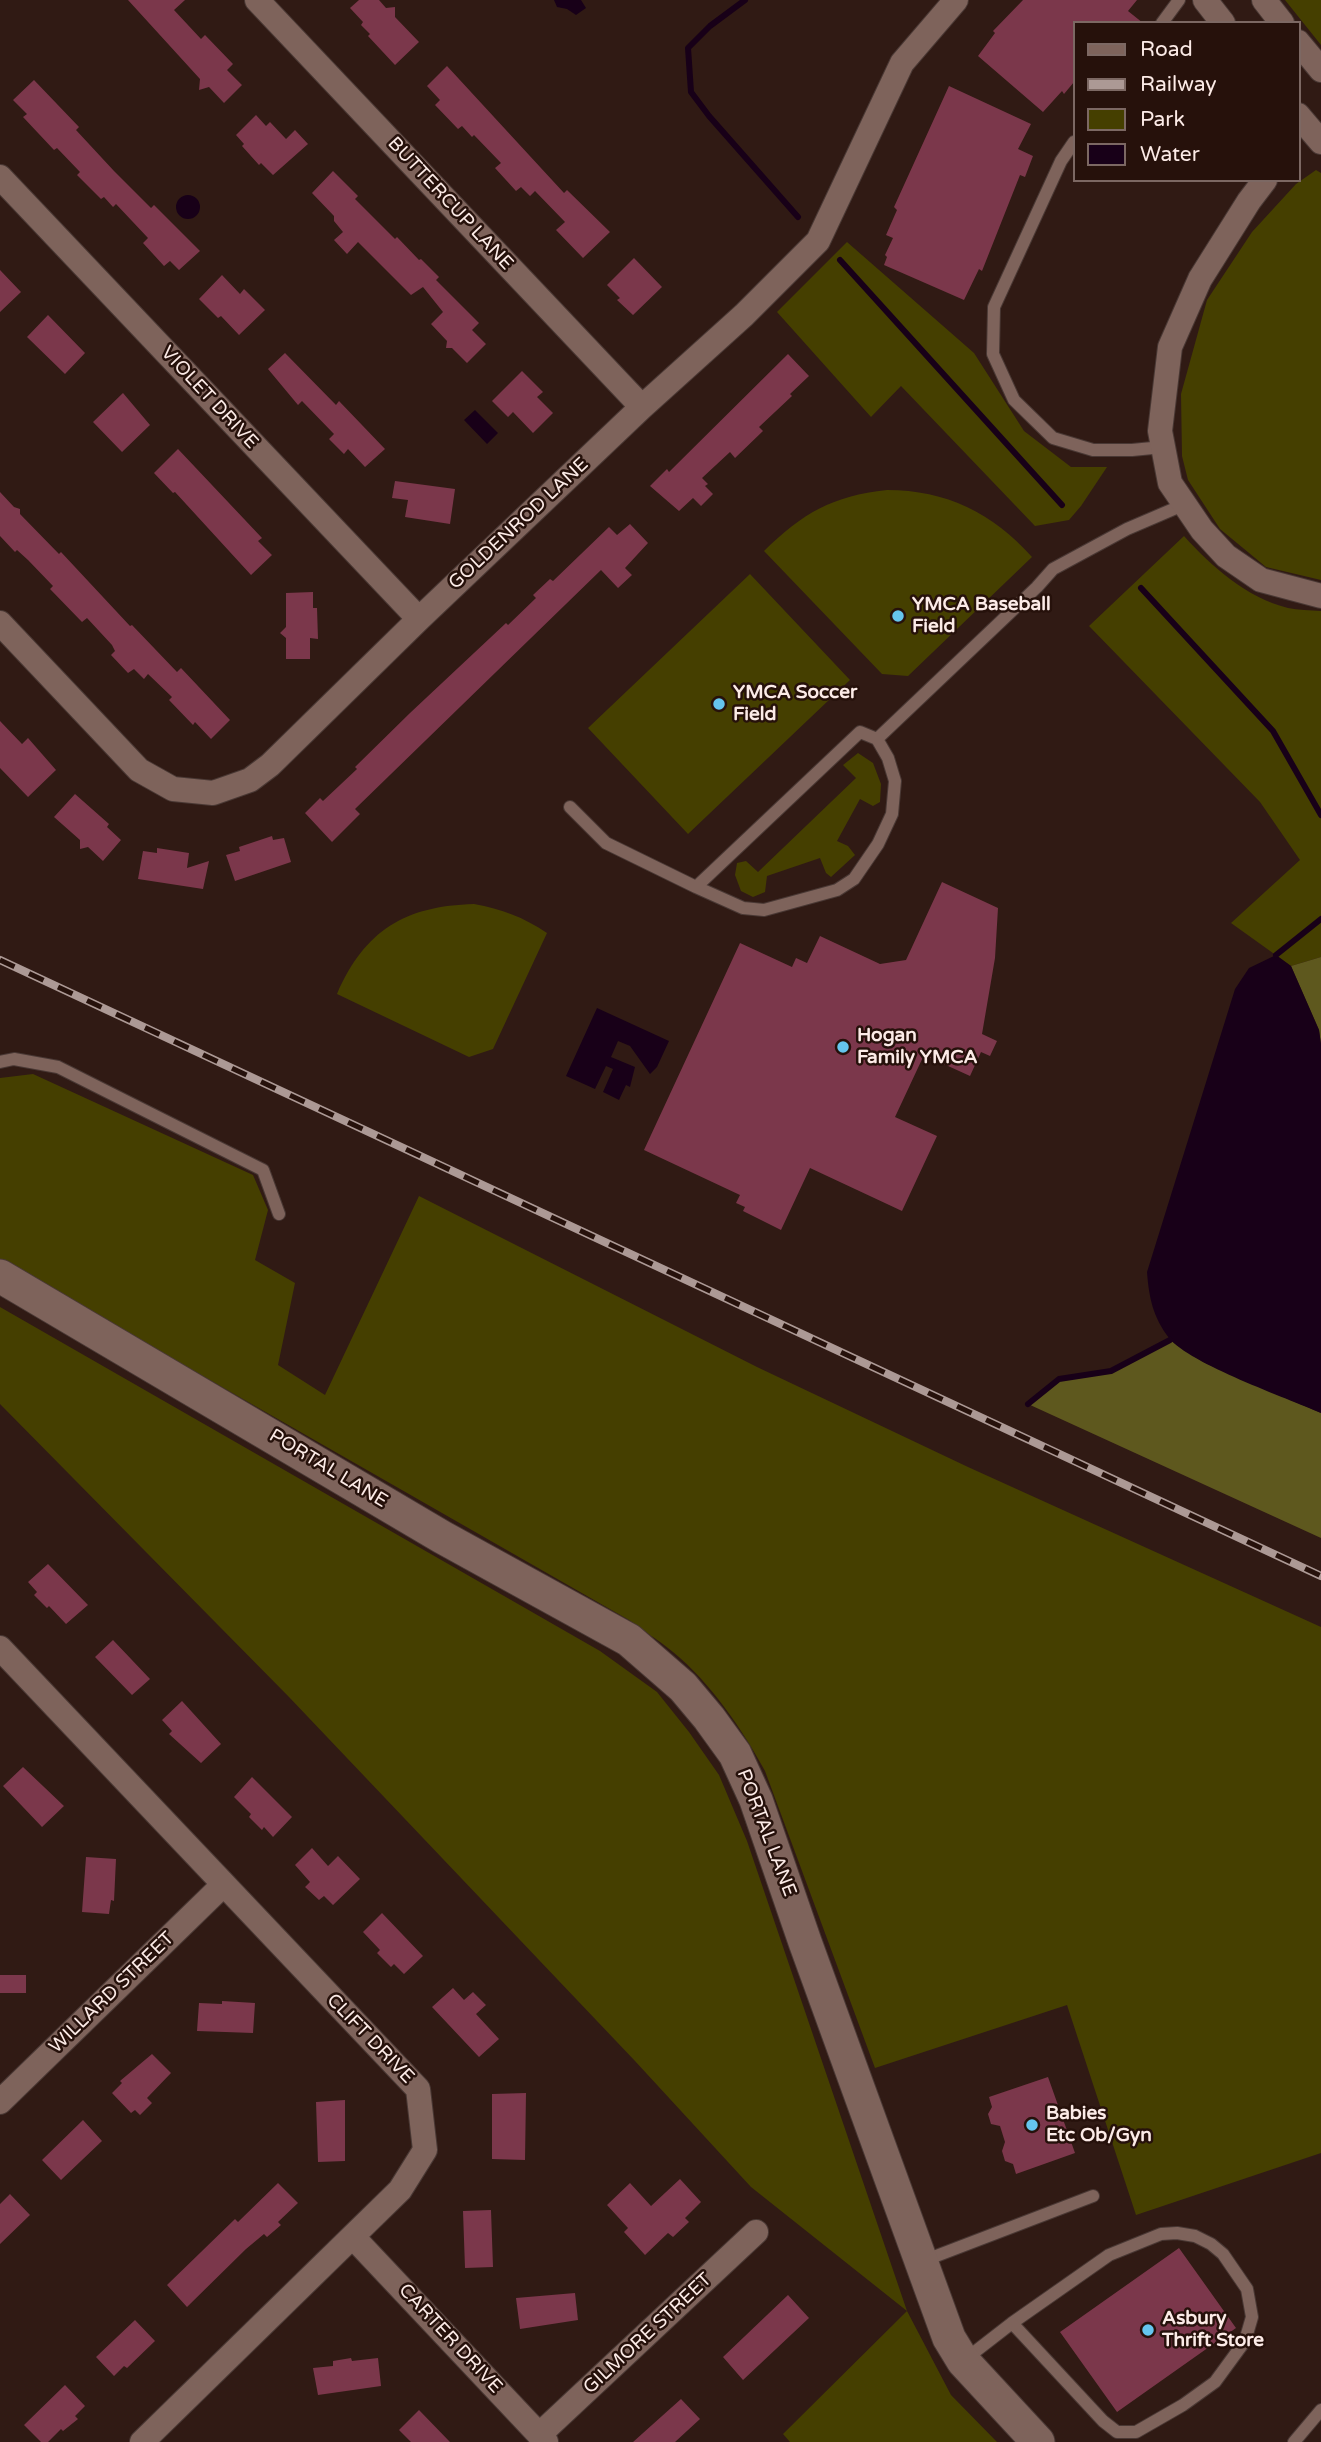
<!DOCTYPE html>
<style>
body{margin:0}
#map{position:relative;width:1321px;height:2442px;overflow:hidden;background:#301a14;font-family:"Varela Round",sans-serif}
canvas{display:block}
.legend{position:absolute;left:1073px;top:21px;width:228px;height:161px;box-sizing:border-box;background:#26110b;border:2px solid #7c6863;margin:0;padding:9px 12px;list-style:none;font-size:21px;color:#fcebe7}
.legend li{display:flex;align-items:center;gap:14px;height:35px}
.legend b{width:35px;border:2px solid #7c6863}
</style>
<div id="map">
<canvas width="1321" height="2442"></canvas>
<ul class="legend">
<li><b style="height:9px;background:#7e635b"></b>Road</li>
<li><b style="height:9px;background:#ac9995"></b>Railway</li>
<li><b style="height:19px;background:#453f00"></b>Park</li>
<li><b style="height:19px;background:#180018"></b>Water</li>
</ul>
</div>
<script>
const ctx = document.querySelector('canvas').getContext('2d');
ctx.lineJoin = 'round';
function paint(path, color) { ctx.fillStyle = color; ctx.fill(path, 'evenodd'); }
function strokePath(path, color, width, dash) { ctx.strokeStyle = color; ctx.lineWidth = width; ctx.lineCap = dash ? 'butt' : 'round'; ctx.setLineDash(dash || []); ctx.stroke(path); }
function drawText(font, color, halo, rows, align = 'center') {
  ctx.font = font + ' "Varela Round",sans-serif'; ctx.lineWidth = 5; ctx.setLineDash([]); ctx.textBaseline = 'middle'; ctx.strokeStyle = halo; ctx.fillStyle = color; for (const [text, x, y, turn = 0] of rows) {
    ctx.save(); ctx.translate(x, y); ctx.rotate((+turn || 0) * Math.PI / 180); ctx.textAlign = isNaN(turn) ? turn : align; if (halo) ctx.strokeText(text, 0, 0); ctx.fillText(text, 0, 0); ctx.restore();
  }
}
paint(new Path2D(`
 M1285,0H1321V45Z
 M1316,170L1321,173V580L1266,567L1220,529L1188,480L1182,456L1181,394L1207,300L1252,232L1296,184Z
 M847,242L974,353L1024,431L1071,467H1107L1081,506L1069,520L1035,526L901,386L871,417L777,312Z
 M887,490C946,490 993,513 1032,557L908,676L882,674L764,551C803,513 832,496 887,490Z
 M1184,536C1211,566 1247,598 1288,608C1298,610 1310,610 1321,611V957L1291,966L1231,923L1300,860L1260,802L1089,626Z
 M750,574L850,680L688,834L588,728Z
 M858,753L873,763L881,784L880,802L873,806L860,799L837,841L848,846L855,855L831,877L826,873L820,858L767,876L765,892L753,897L741,891L735,875L737,863L746,861L758,872L856,778L843,765Z
 M474,904C502,909 523,917 547,933L493,1049L469,1057L337,994C365,930 405,906 474,904Z
 M33,1074L253,1175L268,1210L255,1260L295,1283L278,1365L325,1395L419,1196L757,1367L968,1467L1321,1627V2153L1136,2215L1067,2005L875,2068L765,1771C742,1729 711,1683 673,1652C659,1640 643,1631 629,1620L0,1260V1078Z
 M0,1307L600,1651L657,1692L689,1732L719,1775L747,1841L907,2311L951,2395L997,2442H790L783,2434L907,2311L751,2187L635,2061L289,1697L0,1404Z`), '#453f00');
paint(new Path2D(`
 M1321,957V1044L1319,1030L1291,966Z
 M1170,1340L1203,1362L1321,1413V1538L1028,1404L1059,1379L1111,1371Z`), '#5e581e');
paint(new Path2D(`
 M554,0H581L586,8L576,15L567,9L557,7Z
 M176 207a12 12 0 1 1 24 0a12 12 0 1 1-24 0Z
 M475,410L498,433L487,444L464,420Z
 M1276,955L1291,966L1319,1030L1321,1044V1413C1287,1398 1190,1364 1169,1338C1153,1317 1149,1298 1147,1272L1235,989L1249,968Z
 M597,1008L669,1041L657,1067L650,1074L630,1046L618,1041L611,1057L635,1067L630,1087L626,1085L619,1100L603,1092L613,1069L606,1066L595,1089L566,1076Z`), '#180018');
strokePath(new Path2D(`
 M745,0L710,26L688,48L691,92L709,116L798,217
 M840,260L1062,505
 M1141,588L1273,731L1321,815
 M1276,955L1321,919
 M1028,1404L1059,1379L1111,1371L1170,1340`), '#180018', 6);
paint(new Path2D(`
 M128,0H185L174,10L201,39L205,35L233,64L227,70L242,85L224,103L209,87L199,90L200,79Z
 M359,0H379L386,8L395,7V17L419,42L395,65L368,36L370,34L361,25L363,22L350,8Z
 M1023,0H1137L1128,11L1143,23H1074V82L1064,94L1062,91L1043,112L978,56L995,33L993,31Z
 M447,66L564,193L567,190L610,232L583,258L556,230L565,222L535,191L530,196L521,187L516,191L495,168L501,163L474,135L472,137L462,126L458,129L435,105L440,100L427,86Z
 M34,80L79,127L76,130L114,171L151,208L154,205L200,251L179,270L170,261L164,266L143,243L148,238L116,204L113,207L104,197L101,199L77,175L80,172L57,148L54,150L23,117L27,114L13,100Z
 M949,86L1031,124L1018,149L1033,156L1025,177L1020,175L982,271L979,269L964,300L884,265L887,257L885,255L893,238L886,235L897,210L894,207Z
 M256,115L266,126L270,122L286,139L295,130L308,144L273,175L261,163L259,165L242,146L244,144L236,135Z
 M333,171L358,196L355,199L395,239L397,237L419,260L421,259L439,277L436,280L479,323L472,330L486,344L467,363L452,348H446L447,341L431,324L443,312L423,287L411,295L358,242L347,254L334,240L343,232L334,221V216L312,193Z
 M634,258L662,287L633,315L617,300L620,298L607,285Z
 M0,270L21,292L0,312Z
 M222,275L240,294L244,289L265,310L239,335L221,316L218,318L199,299Z
 M48,315L85,353L65,374L27,337Z
 M285,353L336,405L339,401L385,449L365,467L348,449L344,454L329,439L334,434L302,401L298,405L268,369Z
 M788,354L809,376L790,394L792,396L759,427L763,431L735,458L730,452L702,478L708,484L705,486L713,494L701,506L693,498L679,511L650,486L667,469L669,472Z
 M522,371L543,392L537,397L553,413L533,433L513,412L508,417L492,401Z
 M123,393L150,425L122,452L93,422Z
 M178,449L262,538L258,541L272,555L251,575L175,492L173,493L154,473Z
 M395,481L455,489L450,524L405,517L408,500L392,498Z
 M0,492L14,507L20,509V514L59,554L61,552L130,626L132,625L177,672L181,668L230,720L211,739L195,722L193,725L169,700L172,697L148,674L144,679L134,669L128,673L111,655L115,651L112,645L87,618L82,622L50,589L53,586L28,560L17,550L15,552L0,536Z
 M630,524L648,543L625,568L632,575L618,588L601,570L355,809L360,814L332,842L305,813L320,798L323,801L357,769L355,767L410,713L506,623L508,625L536,598L533,595L550,579L553,581L609,527L617,535Z
 M313,592V608H317L318,639L310,638V659H286V638L280,633L286,627V593Z
 M0,721L22,744L28,738L56,770L28,797L0,768Z
 M75,794L109,824L107,827L121,840L103,861L88,847L80,849V840L54,817Z
 M272,836L273,840L284,838L291,862L235,881L226,855L240,851L239,847Z
 M157,848L189,853L187,868L209,861L203,889L138,879L143,851L157,853Z
 M942,882L998,908L995,958L982,1034L997,1041L990,1056L981,1052L970,1076L924,1055L895,1117L937,1136L902,1211L810,1168L781,1230L743,1211L745,1207L736,1203L740,1195L644,1150L740,943L792,967L796,958L807,963L820,936L880,964L906,960Z
 M48,1564L88,1605L66,1624L49,1606L47,1608L34,1595L37,1592L28,1582Z
 M113,1640L150,1679L132,1695L95,1657Z
 M182,1701L221,1744L201,1763L169,1734L172,1731L162,1720Z
 M23,1767L64,1806L42,1827L3,1786Z
 M252,1777L292,1817L273,1837L264,1827L262,1830L249,1817L251,1814L234,1797Z
 M312,1848L328,1866L338,1856L360,1879L333,1905L324,1896L319,1900L305,1887L310,1882L295,1865Z
 M86,1857L116,1859L114,1901L111,1900L109,1914L82,1912Z
 M382,1913L423,1956L404,1974L394,1964L391,1967L377,1953L380,1950L363,1932Z
 M0,1975H26V1993H0Z
 M453,1988L464,2000L473,1992L486,2005L476,2014L499,2039L479,2057L432,2007Z
 M222,2001L255,2003L253,2033L197,2031L199,2003L222,2004Z
 M152,2054L171,2073L147,2098L152,2103L140,2115L135,2110L131,2113L112,2093L122,2083L120,2081Z
 M1048,2077L1075,2153L1016,2174L1013,2164L1005,2161L1002,2151L1005,2142L1000,2126L991,2124L988,2114L992,2107L989,2097Z
 M526,2093L525,2160L492,2159V2094Z
 M345,2100V2161L318,2162L316,2102Z
 M83,2120L102,2141L61,2180L42,2160Z
 M680,2179L701,2202L685,2218L689,2222L673,2237L668,2233L645,2255L624,2232L628,2228L607,2205L630,2183L651,2206Z
 M278,2183L298,2203L278,2222L281,2225L267,2237L264,2234L246,2249L187,2307L167,2285L235,2219L238,2222Z
 M10,2194L30,2215L0,2244V2204Z
 M491,2210L493,2267L465,2268L463,2211Z
 M1179,2248L1236,2328L1117,2412L1060,2332Z
 M575,2293L578,2320L520,2329L516,2298Z
 M788,2295L809,2318L743,2380L723,2357Z
 M135,2320L155,2341L127,2368L124,2366L114,2376L96,2357Z
 M351,2358L352,2361L378,2358L381,2386L318,2395L313,2368L333,2366V2361Z
 M65,2385L85,2406L75,2416L78,2419L63,2431L61,2429L48,2442H41L24,2425Z
 M681,2399L700,2419L675,2442H633Z
 M419,2410L450,2442H411L399,2430Z`), '#7b374b');
const lane = new Path2D(`
 M1162,23L1179,0
 M1074,142L1061,161L994,307L993,354L1014,400L1053,438L1093,450H1132L1163,447
 M570,807L606,843L696,887L860,732L877,739L1037,587L1053,569L1127,529L1183,505
 M696,887L743,908L764,910L837,890L854,879L878,844L892,814L895,781L888,758L877,739
 M0,1062L14,1059L58,1067L263,1170L279,1214
 M923,2261L1093,2196
 M963,2361L1012,2323L1109,2255L1161,2234L1177,2233L1195,2236L1211,2244L1223,2254L1247,2289L1252,2317L1245,2341L1215,2382L1183,2405L1136,2432H1117L1103,2421L1012,2323
 M1294,2442L1321,2410`);
const street = new Path2D(`
 M257,0L642,407
 M1205,0L1223,23
 M1264,0L1282,23
 M1298,42L1321,70
 M1298,115L1321,142
 M0,177L419,619
 M1265,180L1249,201L1200,279L1170,347L1160,431L1170,483L1202,530L1226,556L1261,580L1321,596
 M0,623L139,770L173,789L213,793L250,780L270,765L419,619L642,407L744,315L818,241L902,63L956,0
 M0,1648L418,2089L425,2150L400,2190L142,2442
 M0,2102L223,1885
 M353,2237L546,2442
 M539,2435L756,2232`);
const secondary = new Path2D(`
 M0,1276L442,1537L629,1640L683,1687L709,1718L735,1754L756,1800L805,1942L949,2338L963,2361L1038,2442`);
strokePath(lane, '#493834', 14);
strokePath(street, '#493834', 26);
strokePath(secondary, '#493834', 35);
strokePath(lane, '#7e635b', 12);
strokePath(street, '#7e635b', 24);
strokePath(secondary, '#7e635b', 33);
const rail = new Path2D(`
 M0,960L1321,1576`);
strokePath(rail, '#ac9995', 8);
strokePath(rail, '#26110b', 5, [16]);
for (const [x, y, r, color] of [
 [898,616,7,"#65c5ee"],
 [719,704,7,"#65c5ee"],
 [843,1047,7,"#65c5ee"],
 [1032,2125,7,"#65c5ee"],
 [1148,2330,7,"#65c5ee"]
]) { const dot = new Path2D(); dot.arc(x, y, r, 0, 2 * Math.PI); ctx.fillStyle = color; ctx.fill(dot); strokePath(dot, '#26110b', 2.5); }
drawText('19px', '#fcebe7', '#26110b', [
 ["BUTTERCUP LANE",450,204,47],
 ["VIOLET DRIVE",209,398,47],
 ["GOLDENROD LANE",519,524,-43],
 ["PORTAL LANE",328,1469,31],
 ["PORTAL LANE",766,1833,69],
 ["WILLARD STREET",112,1993,-44],
 ["CLIFT DRIVE",370,2039,46],
 ["GILMORE STREET",648,2334,-43],
 ["CARTER DRIVE",450,2339,47]
]);
drawText('bold 19px', '#fcebe7', '#26110b', [
 ["YMCA Baseball",912,605],
 ["Field",912,627],
 ["YMCA Soccer",733,693],
 ["Field",733,715],
 ["Hogan",857,1036],
 ["Family YMCA",857,1058],
 ["Babies",1046,2114],
 ["Etc Ob/Gyn",1046,2136],
 ["Asbury",1162,2319],
 ["Thrift Store",1162,2341]
], 'left');
</script>
